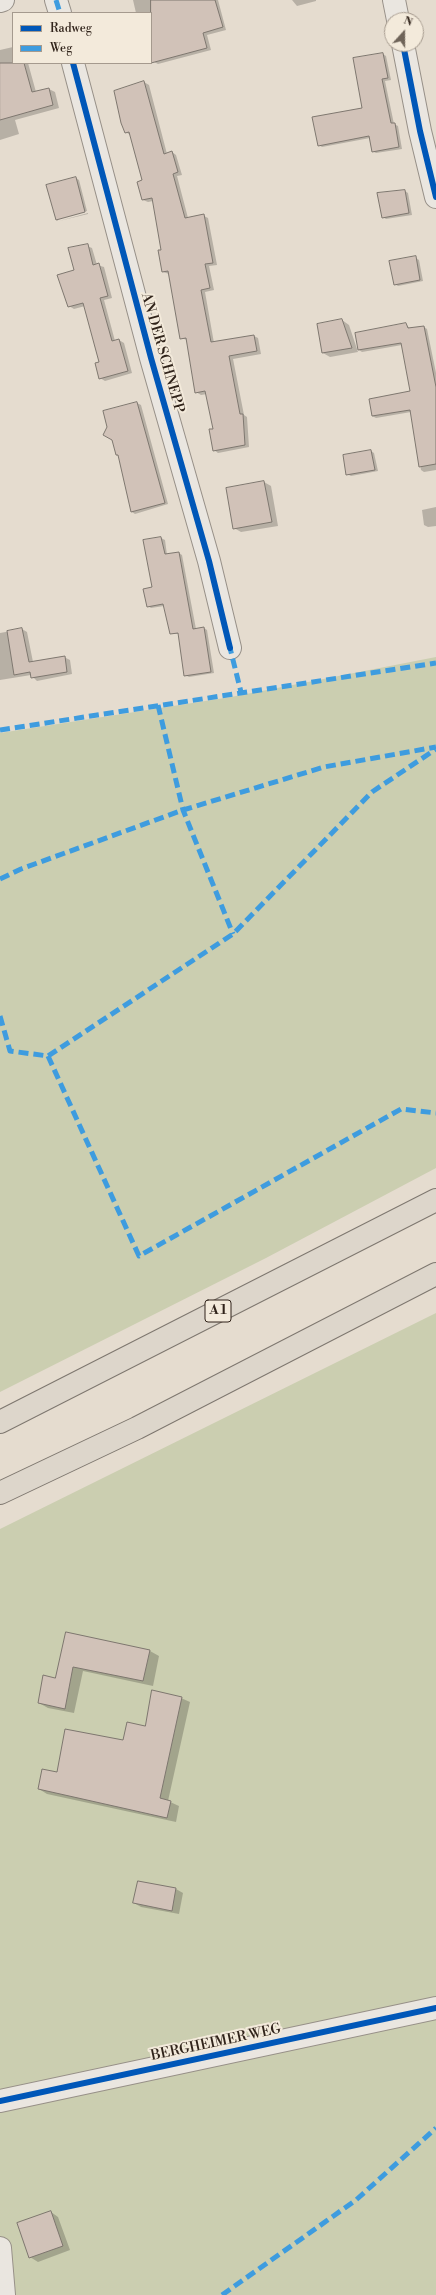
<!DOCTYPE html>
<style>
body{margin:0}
#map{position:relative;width:436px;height:2295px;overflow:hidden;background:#e5dccf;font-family:"Libre Bodoni",serif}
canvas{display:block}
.legend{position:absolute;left:12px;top:12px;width:140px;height:52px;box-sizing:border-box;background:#f3eadb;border:1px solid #a59a8e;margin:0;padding:5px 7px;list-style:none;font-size:12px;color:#30231a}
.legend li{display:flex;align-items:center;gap:8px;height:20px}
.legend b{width:20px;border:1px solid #a59a8e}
.north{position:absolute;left:384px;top:12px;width:40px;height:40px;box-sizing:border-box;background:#f3eadb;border:1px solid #a59a8e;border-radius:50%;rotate:21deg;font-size:11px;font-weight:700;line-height:16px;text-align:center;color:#30231a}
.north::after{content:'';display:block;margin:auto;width:14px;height:18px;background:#6f6459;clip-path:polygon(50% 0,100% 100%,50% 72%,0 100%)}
</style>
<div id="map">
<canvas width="436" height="2295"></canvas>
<ul class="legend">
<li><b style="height:5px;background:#0057b8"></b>Radweg</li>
<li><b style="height:5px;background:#3e9cdf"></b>Weg</li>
</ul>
<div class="north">N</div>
</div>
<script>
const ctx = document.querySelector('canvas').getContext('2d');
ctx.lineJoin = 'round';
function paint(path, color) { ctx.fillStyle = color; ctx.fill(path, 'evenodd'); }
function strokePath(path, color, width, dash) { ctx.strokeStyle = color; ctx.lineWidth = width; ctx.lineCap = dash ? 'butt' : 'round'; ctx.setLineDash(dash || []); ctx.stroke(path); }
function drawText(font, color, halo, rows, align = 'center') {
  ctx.font = font + ' "Libre Bodoni",serif'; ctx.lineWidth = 4; ctx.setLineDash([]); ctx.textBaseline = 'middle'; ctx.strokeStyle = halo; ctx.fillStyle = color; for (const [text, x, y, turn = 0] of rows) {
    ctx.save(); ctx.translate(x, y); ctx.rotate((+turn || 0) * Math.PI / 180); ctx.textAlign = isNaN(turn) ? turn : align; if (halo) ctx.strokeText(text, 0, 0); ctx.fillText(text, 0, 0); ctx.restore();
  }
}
paint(new Path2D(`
 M436,657V1168L266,1258L0,1392V733L231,697Z
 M436,1313V2295H0V1529Z`), '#cbceb0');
paint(new Path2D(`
 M133,0H218L226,30L207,35L211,50L158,64L154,62L151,52V13H136Z
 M292,0H316V1L297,6Z
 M13,47V63H28L36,92L49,89L55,92L59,108L15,120L19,134L0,140V50Z
 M383,54L386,56L391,80L385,81L394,124L398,126L402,149L376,153L372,151L370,138L322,147L319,145L363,109Z
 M144,82L149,85L167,154L172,152L176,155L182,175L177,176L188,218L204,216L208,218L217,265L209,266L214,290L205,292L214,343L254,336L258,338L261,354L233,359L244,415L247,417L249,447L218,453L214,450V430L207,394L201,395L196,392L187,340L181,338L169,274L163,272L162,251L153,201L148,202L143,200L138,182L144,181L130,135L126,132Z
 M76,178L79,180L87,211L58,219V221L57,220Z
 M405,191L408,193L412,215L386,219L383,217Z
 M88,213V214L59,221Z
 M87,246L92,248L97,265L104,267L112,298L104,300L115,341L119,340L124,343L132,373L105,381L100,378V363L85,306L74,309L69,306L58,276L76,271Z
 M416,258L419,260L423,281L398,286L395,284Z
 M342,320L349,325L358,352L330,357L323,353Z
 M406,324L410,329L424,327L427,329L436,373V470L424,472L421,470L411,412L376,418L372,416L411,392L402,345L362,352L359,350L356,333Z
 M137,403L141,405L168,504L135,514L132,512L119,456L116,455Z
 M371,451L374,453L378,471L351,476L347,474Z
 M264,482L271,486L278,526L241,532L234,528L227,488Z
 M436,507V526L428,527L424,525L422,510Z
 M161,538L165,540L167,555L179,553L182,555L196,629L204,628L207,630L214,673L189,677L185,675L179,634L171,633L164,606L151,608L148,606L153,588Z
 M22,629L27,632L33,662L64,657L70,660L72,674L37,681L31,675L0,680V633Z
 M67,1633L150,1651L159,1656L153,1686L83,1671L74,1713L48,1708L39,1703L56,1679Z
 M181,1698L190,1702L168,1801L179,1806L176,1822L47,1794L39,1789L57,1773L124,1742L146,1728Z
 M176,1889L183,1893L179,1914L141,1907L134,1903Z
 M51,2212L58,2217L70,2250L38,2262L30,2257Z`), '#0003');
const building = new Path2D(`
 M151,0H215L223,27L203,33L207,48L151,63Z
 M383,53L388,78L382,79L391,123H395L399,147L372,152L369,136L318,146L312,117L362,108L353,58Z
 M0,63H24L32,92L49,88L53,105L0,120Z
 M144,81L164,154L172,151L178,172L173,174L185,218L204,214L213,263L205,264L210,288L201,290L211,342L254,335L257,351L229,356L240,414H243L245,445L213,451L209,429H213L205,391L195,393L186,338L180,339L168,271L162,272L158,250H161L152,198L142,200L137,182L142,180L129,132L125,133L121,123L114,91Z
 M76,177L85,212L56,220L46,185Z
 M405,190L409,213L382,218L377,193Z
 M88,244L93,265L99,263L108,296L100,298L112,341L119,339L128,371L99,379L95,363L99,362L83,303L68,307L57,275L74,270L68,248Z
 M416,256L420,280L394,285L389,261Z
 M342,319L352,348L322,353L317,324Z
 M406,323L408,328L424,326L436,387V464L419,467L410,410L372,416L369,399L410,391L401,343L358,350L355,333Z
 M137,402L165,503L131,512L118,455H116L112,440L103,435L107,427L103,411Z
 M371,450L375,470L346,475L343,455Z
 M264,481L272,522L233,529L226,488Z
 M161,537L165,554L179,552L193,629L204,627L211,672L184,676L178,633L170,634L163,604L147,607L143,589L152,587L143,540Z
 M22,628L29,662L65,656L67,672L31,678L30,672L14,675L7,631Z
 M66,1632L150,1650L143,1681L73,1667L65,1709L38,1703L43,1675L55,1678Z
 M152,1690L182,1697L160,1798L171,1801L167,1818L38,1789L42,1769L57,1772L65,1729L123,1740L127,1722L145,1726Z
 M138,1881L176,1888L172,1911L133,1903Z
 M51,2211L63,2246L29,2258L17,2223Z`);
paint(building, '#d1c2b8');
strokePath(building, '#7e776f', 1);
const minor = new Path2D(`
 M56,0L60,13
 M394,0L398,20
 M0,1L3,0
 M403,44L420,131L436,197
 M73,63L151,358L209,561L230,648
 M0,2101L436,2008
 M0,2248L4,2295`);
const highway = new Path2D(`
 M0,1422L436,1200
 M0,1493L137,1428L436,1274`);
strokePath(minor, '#979088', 24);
strokePath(highway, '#7e776f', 24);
strokePath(minor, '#eae6e0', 22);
strokePath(highway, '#ddd6cb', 22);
strokePath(new Path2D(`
 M56,0L60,13
 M229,644L241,692
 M158,705L183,810L233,934
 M0,730L436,663
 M0,879L21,869L183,810L324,767L436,747
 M0,1016L10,1051L48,1056L233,934L372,792L436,749
 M48,1056L139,1256L401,1109L436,1113
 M222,2295L356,2200L436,2128`), '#3e9cdf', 5, [10, 5]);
strokePath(new Path2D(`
 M403,44L420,131L436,197
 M73,63L151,358L209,561L230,648
 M0,2101L436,2008`), '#0057b8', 6);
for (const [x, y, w] of [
 [218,1311,26]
]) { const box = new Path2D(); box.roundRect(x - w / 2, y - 11, w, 22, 3); ctx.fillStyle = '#f3eadb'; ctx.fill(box); strokePath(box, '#30231a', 1); }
drawText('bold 13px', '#30231a', null, [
 ["A 1",218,1311]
]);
drawText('14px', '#30231a', '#f3eadb', [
 ["AN DER SCHNEPP",162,353,74],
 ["BERGHEIMER WEG",216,2043,-12]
]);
</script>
